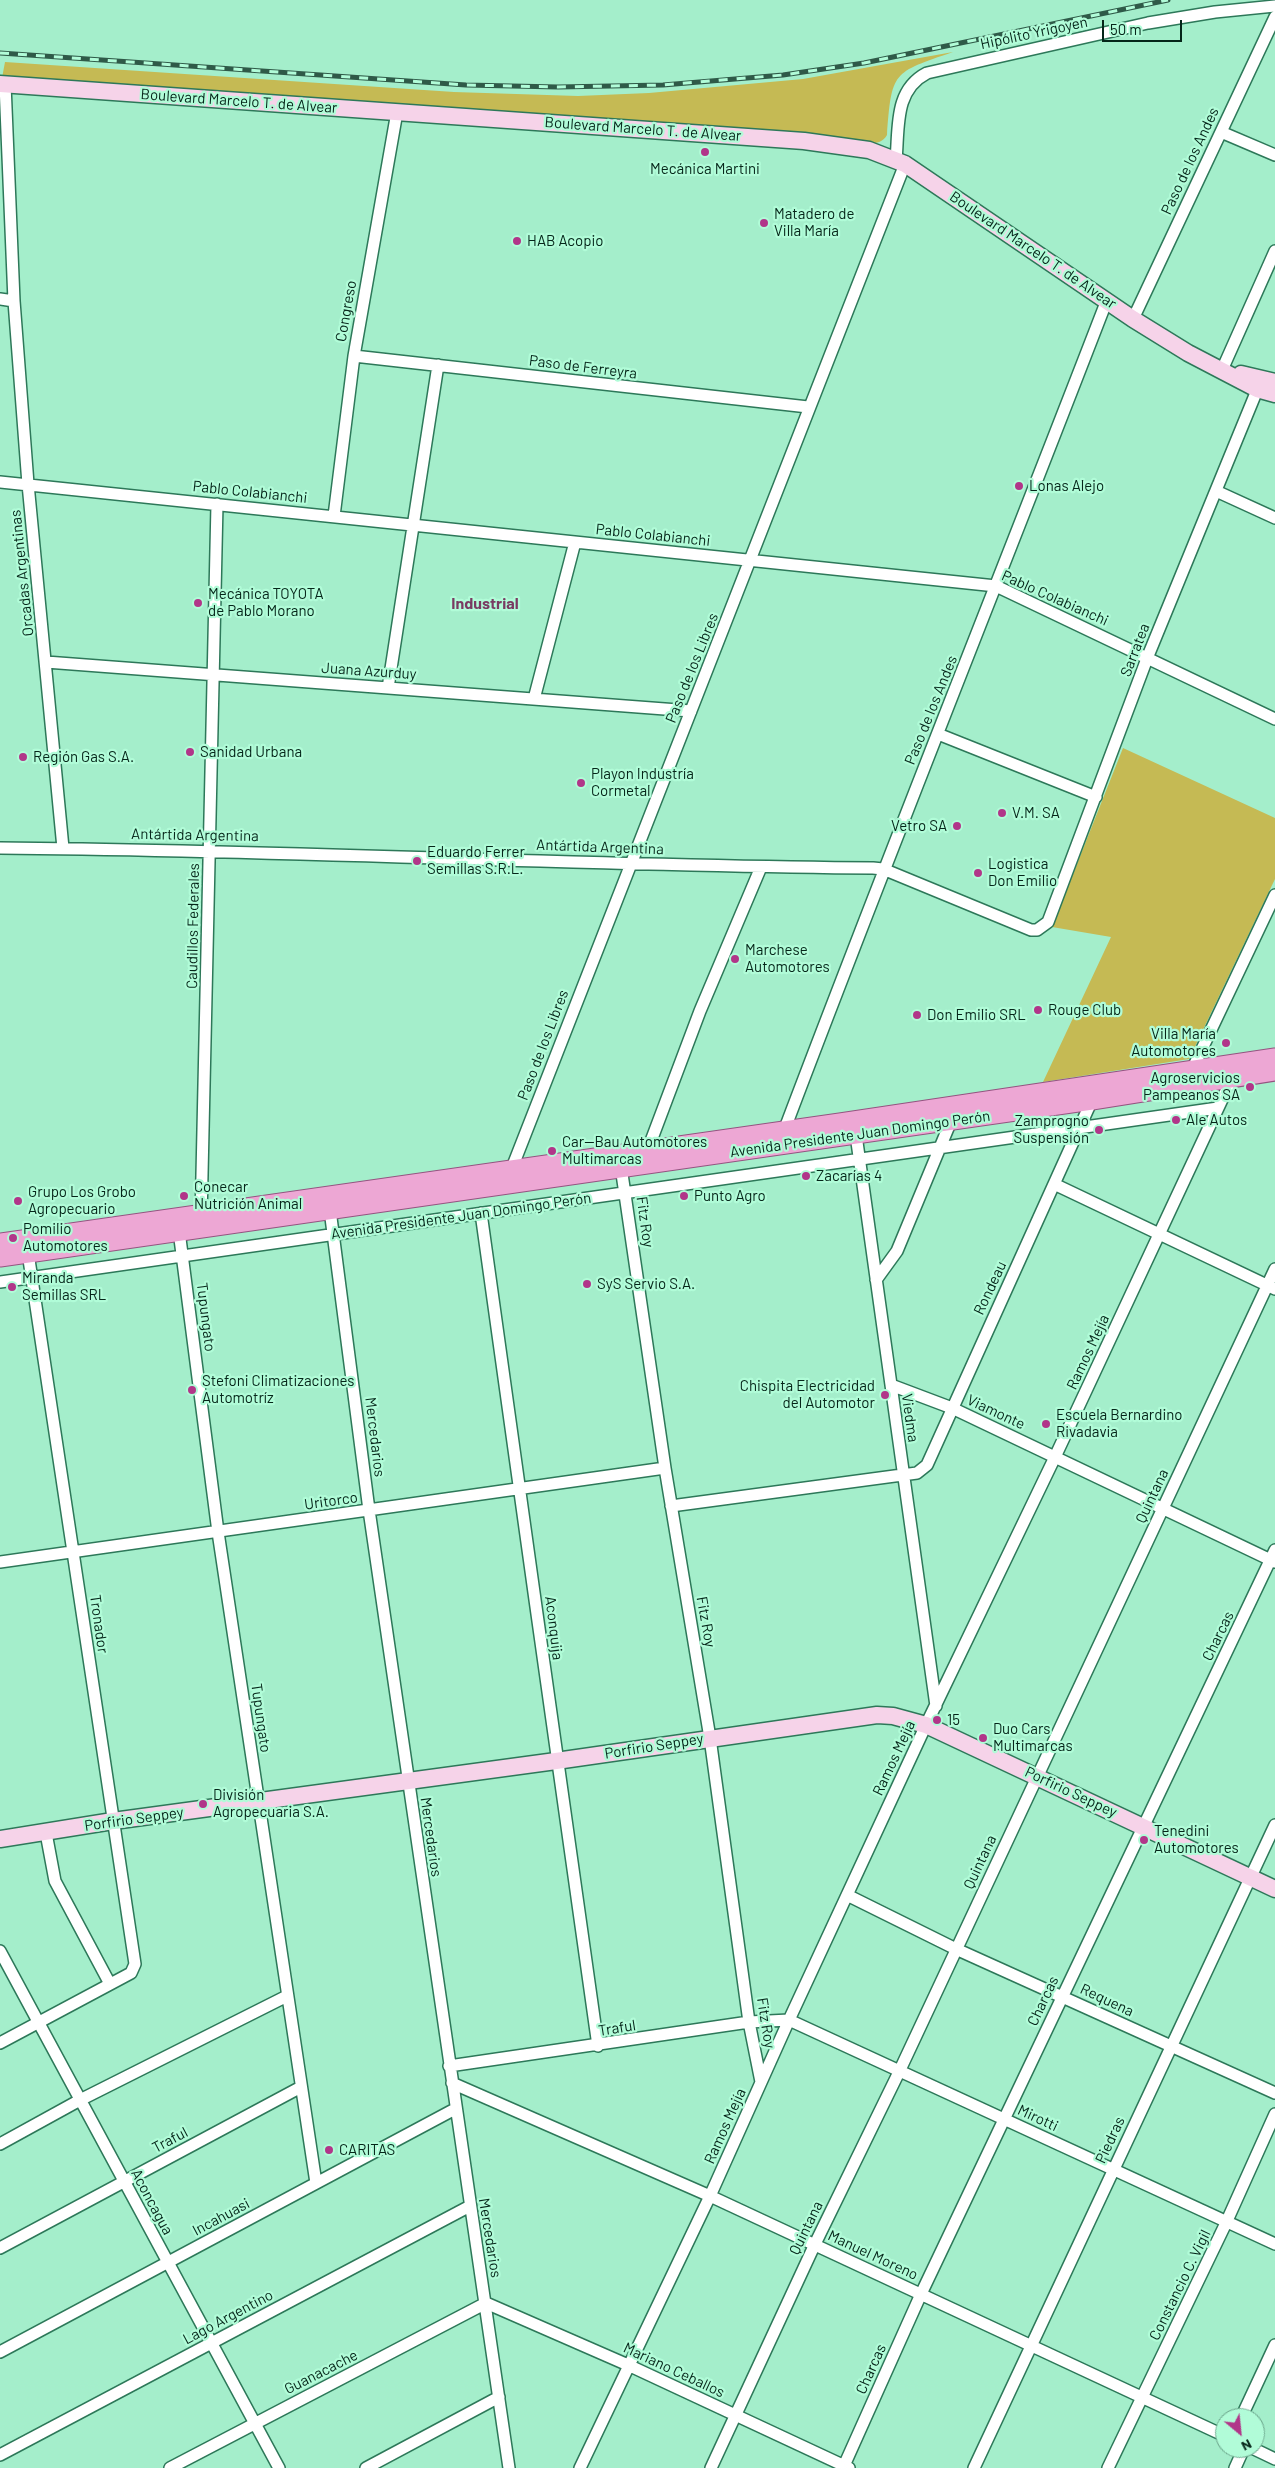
<!DOCTYPE html>
<meta charset="utf-8">
<style>
body{margin:0}
#map{position:relative;width:1275px;height:2468px;overflow:hidden;background:#a4eecb;font-family:Barlow,sans-serif}
canvas{display:block}
.north{position:absolute;left:1215px;top:2408px;width:50px;height:50px;box-sizing:border-box;background:#b1fcd8;border:1px solid #6ca68c;border-radius:50%;rotate:152deg;font-size:14px;font-weight:700;line-height:20px;text-align:center;color:#052519}
.north::after{content:'';display:block;margin:auto;width:18px;height:22px;background:#b13689;clip-path:polygon(50% 0,100% 100%,50% 72%,0 100%)}
.scale{position:absolute;left:1102px;top:20px;width:80px;height:22px;box-sizing:border-box;border:2px solid #052519;border-top:0;padding-left:6px;font-size:15px;line-height:18px;white-space:nowrap;color:#052519;-webkit-text-stroke:4px #b1fcd8;paint-order:stroke}
</style>
<div id="map">
<canvas width="1275" height="2468"></canvas>
<div class="north">N</div>
<div class="scale">50 m</div>
</div>
<script>
const ctx = document.querySelector('canvas').getContext('2d');
ctx.lineJoin = 'round';
function paint(path, color) { ctx.fillStyle = color; ctx.fill(path, 'evenodd'); }
function strokePath(path, color, width, dash) { ctx.strokeStyle = color; ctx.lineWidth = width; ctx.lineCap = dash ? 'butt' : 'round'; ctx.setLineDash(dash || []); ctx.stroke(path); }
function drawText(font, color, halo, rows, align = 'center') {
  ctx.font = font + ' Barlow,sans-serif'; ctx.lineWidth = 4.5; ctx.setLineDash([]); ctx.textBaseline = 'middle'; ctx.strokeStyle = halo; ctx.fillStyle = color; for (const [text, x, y, turn = 0] of rows) {
    ctx.save(); ctx.translate(x, y); ctx.rotate((+turn || 0) * Math.PI / 180); ctx.textAlign = isNaN(turn) ? turn : align; if (halo) ctx.strokeText(text, 0, 0); ctx.fillText(text, 0, 0); ctx.restore();
  }
}
paint(new Path2D(`
 M953,52C892,73 892,71 887,135C879,150 855,141 841,139L2,78L5,62L454,92L578,96L649,93L803,79Z
 M1123,748L1275,818V879L1189,1059L1043,1082L1111,937L1052,927Z`), '#c5ba54');
const street = new Path2D(`
 M5,84L14,301L28,484L63,848
 M1221,132L1275,155
 M896,160C899,127 894,90 927,73L1148,23L1215,12L1275,6
 M0,299L14,301
 M1133,319L1275,17
 M354,356L808,407
 M1222,370L1275,251
 M0,482L996,586L1275,719
 M1216,491L1275,518
 M334,516L354,356L397,112
 M46,662L691,711
 M388,688L438,365
 M534,699L575,542
 M938,734L1096,797
 M0,848C291,850 582,866 873,868L883,869L1031,930H1037L1048,922L1148,656L1260,383
 M1192,1070L1275,895
 M784,1131C889,853 1000,577 1107,300
 M856,1135L936,1706
 M648,1149L700,1011L761,867
 M621,1167L665,1468L710,1738L749,2022L761,2082
 M510,1173L905,164
 M1054,1184L1275,1289
 M330,1210L369,1510L509,2468
 M481,1213C521,1491 557,1768 598,2046
 M201,1219L217,504
 M179,1231L218,1532L316,2183
 M876,1280L897,1251L951,1121
 M0,1282L1218,1108
 M891,1385L952,1408L1275,1562
 M671,1506L917,1473L927,1465L1092,1100
 M0,1562L665,1468
 M46,1833L55,1881L110,1984
 M847,1895L956,1949L1275,2093
 M0,1951L279,2468
 M0,2043L131,1973L135,1964L28,1253
 M449,2066L749,2022L789,2020L1275,2244
 M452,2083L710,2196L1225,2436
 M0,2144L80,2100L287,1996
 M0,2248L301,2087
 M0,2352L455,2109
 M1241,2418L1275,2345
 M1252,2448L1275,2459
 M0,2455L470,2206
 M170,2468L486,2303L628,2365L849,2468
 M366,2468L499,2397
 M580,2468L710,2196L789,2020L926,1725L1055,1457L1233,1076
 M711,2468L815,2244L899,2072L1275,1269
 M843,2468L921,2294L1275,1550
 M974,2468L1275,1825
 M1108,2468L1226,2223L1275,2114
 M1235,2468L1244,2448`);
const secondary = new Path2D(`
 M0,84L804,141L869,150L905,164L1133,319L1188,353L1257,389L1275,394
 M1241,374L1275,382
 M0,1839L113,1821L556,1761L877,1715L893,1716L926,1725L1275,1889`);
const primary = new Path2D(`
 M0,1243L840,1123L1275,1058
 M0,1257L1092,1100L1275,1071`);
strokePath(street, '#2d7859', 14);
strokePath(secondary, '#2d7859', 19);
strokePath(primary, '#945480', 21);
strokePath(street, '#fff', 11);
strokePath(secondary, '#f6d3e9', 16);
strokePath(primary, '#eda7d4', 19);
const rail = new Path2D(`
 M0,53L466,85L558,87L663,85L783,75L864,63L1168,0`);
strokePath(rail, '#2f5a48', 5);
strokePath(rail, '#b1fcd8', 3, [9]);
for (const [x, y, r, color] of [
 [705,152,5,"#b13689"],
 [764,223,5,"#b13689"],
 [517,241,5,"#b13689"],
 [1019,486,5,"#b13689"],
 [198,603,5,"#b13689"],
 [190,752,5,"#b13689"],
 [23,757,5,"#b13689"],
 [581,783,5,"#b13689"],
 [1002,813,5,"#b13689"],
 [957,826,5,"#b13689"],
 [417,861,5,"#b13689"],
 [978,873,5,"#b13689"],
 [735,959,5,"#b13689"],
 [1038,1010,5,"#b13689"],
 [917,1015,5,"#b13689"],
 [1226,1043,5,"#b13689"],
 [1250,1087,5,"#b13689"],
 [1176,1120,5,"#b13689"],
 [1099,1130,5,"#b13689"],
 [552,1151,5,"#b13689"],
 [806,1176,5,"#b13689"],
 [184,1196,5,"#b13689"],
 [684,1196,5,"#b13689"],
 [18,1201,5,"#b13689"],
 [13,1238,5,"#b13689"],
 [587,1284,5,"#b13689"],
 [12,1287,5,"#b13689"],
 [192,1390,5,"#b13689"],
 [885,1395,5,"#b13689"],
 [1046,1424,5,"#b13689"],
 [937,1720,5,"#b13689"],
 [983,1738,5,"#b13689"],
 [203,1804,5,"#b13689"],
 [1144,1840,5,"#b13689"],
 [329,2150,5,"#b13689"]
]) { const dot = new Path2D(); dot.arc(x, y, r, 0, 2 * Math.PI); ctx.fillStyle = color; ctx.fill(dot); strokePath(dot, '#b1fcd8', 2); }
drawText('15px', '#052519', '#b1fcd8', [
 ["Hipólito Yrigoyen",1034,33,-12],
 ["Boulevard Marcelo T. de Alvear",239,101,4],
 ["Boulevard Marcelo T. de Alvear",643,129,4],
 ["Paso de los Andes",1190,161,-65],
 ["Boulevard Marcelo T. de Alvear",1033,250,34],
 ["Congreso",346,311,-80],
 ["Paso de Ferreyra",583,367,7],
 ["Pablo Colabianchi",250,492,6],
 ["Pablo Colabianchi",653,535,6],
 ["Orcadas Argentinas",22,573,-96],
 ["Pablo Colabianchi",1055,598,24],
 ["Sarratea",1135,650,-69],
 ["Paso de los Libres",692,668,-68],
 ["Juana Azurduy",369,671,4],
 ["Paso de los Andes",931,710,-68],
 ["Antártida Argentina",195,835,1],
 ["Antártida Argentina",600,847,2],
 ["Caudillos Federales",193,926,-89],
 ["Paso de los Libres",543,1045,-69],
 ["Avenida Presidente Juan Domingo Perón",860,1134,-8],
 ["Avenida Presidente Juan Domingo Perón",461,1216,-8],
 ["Fitz Roy",645,1222,82],
 ["Rondeau",990,1288,-65],
 ["Tupungato",206,1317,83],
 ["Ramos Mejía",1088,1352,-65],
 ["Viamonte",996,1412,25],
 ["Viedma",910,1418,82],
 ["Mercedarios",375,1437,83],
 ["Quintana",1152,1496,-65],
 ["Uritorco",331,1501,-8],
 ["Fitz Roy",706,1622,80],
 ["Tronador",99,1624,82],
 ["Aconquija",554,1628,83],
 ["Charcas",1218,1636,-64],
 ["Tupungato",261,1718,82],
 ["Porfirio Seppey",654,1746,-9],
 ["Ramos Mejía",894,1758,-65],
 ["Porfirio Seppey",1071,1792,25],
 ["Porfirio Seppey",134,1819,-8],
 ["Mercedarios",431,1837,82],
 ["Quintana",980,1862,-65],
 ["Requena",1107,2000,25],
 ["Charcas",1043,2001,-65],
 ["Fitz Roy",766,2023,81],
 ["Traful",617,2028,-9],
 ["Mirotti",1038,2118,25],
 ["Ramos Mejía",725,2126,-66],
 ["Traful",170,2140,-28],
 ["Piedras",1110,2140,-65],
 ["Aconcagua",152,2202,62],
 ["Incahuasi",221,2217,-28],
 ["Quintana",806,2228,-64],
 ["Mercedarios",490,2238,81],
 ["Manuel Moreno",873,2255,25],
 ["Constancio C. Vigil",1180,2285,-64],
 ["Lago Argentino",228,2317,-28],
 ["Charcas",871,2369,-66],
 ["Mariano Ceballos",674,2370,25],
 ["Guanacache",321,2372,-27]
]);
drawText('15px', '#052519', '#b1fcd8', [
 ["Mecánica Martini",705,169,"center"],
 ["Matadero de",774,214],
 ["Villa María",774,231],
 ["HAB Acopio",527,241],
 ["Lonas Alejo",1029,486],
 ["Mecánica TOYOTA",208,594],
 ["de Pablo Morano",208,611],
 ["Sanidad Urbana",200,752],
 ["Región Gas S.A.",33,757],
 ["Playon Industría",591,774],
 ["Cormetal",591,791],
 ["V.M. SA",1012,813],
 ["Vetro SA",947,826,"right"],
 ["Eduardo Ferrer",427,852],
 ["Semillas S.R.L.",427,869],
 ["Logistica",988,864],
 ["Don Emilio",988,881],
 ["Marchese",745,950],
 ["Automotores",745,967],
 ["Rouge Club",1048,1010],
 ["Don Emilio SRL",927,1015],
 ["Villa María",1216,1034,"right"],
 ["Automotores",1216,1051,"right"],
 ["Agroservicios",1240,1078,"right"],
 ["Pampeanos SA",1240,1095,"right"],
 ["Ale Autos",1186,1120],
 ["Zamprogno",1089,1121,"right"],
 ["Suspensión",1089,1138,"right"],
 ["Car--Bau Automotores",562,1142],
 ["Multimarcas",562,1159],
 ["Zacarías 4",816,1176],
 ["Conecar",194,1187],
 ["Nutrición Animal",194,1204],
 ["Grupo Los Grobo",28,1192],
 ["Agropecuario",28,1209],
 ["Punto Agro",694,1196],
 ["Pomilio",23,1229],
 ["Automotores",23,1246],
 ["Miranda",22,1278],
 ["Semillas SRL",22,1295],
 ["SyS Servio S.A.",597,1284],
 ["Stefoni Climatizaciones",202,1381],
 ["Automotríz",202,1398],
 ["Chispita Electricidad",875,1386,"right"],
 ["del Automotor",875,1403,"right"],
 ["Escuela Bernardino",1056,1415],
 ["Rivadavia",1056,1432],
 ["15",947,1720],
 ["Duo Cars",993,1729],
 ["Multimarcas",993,1746],
 ["División",213,1795],
 ["Agropecuaria S.A.",213,1812],
 ["Tenedini",1154,1831],
 ["Automotores",1154,1848],
 ["CARITAS",339,2150]
], 'left');
drawText('bold 16px', '#793b62', '#b1fcd8', [
 ["Industrial",485,604]
]);
</script>
